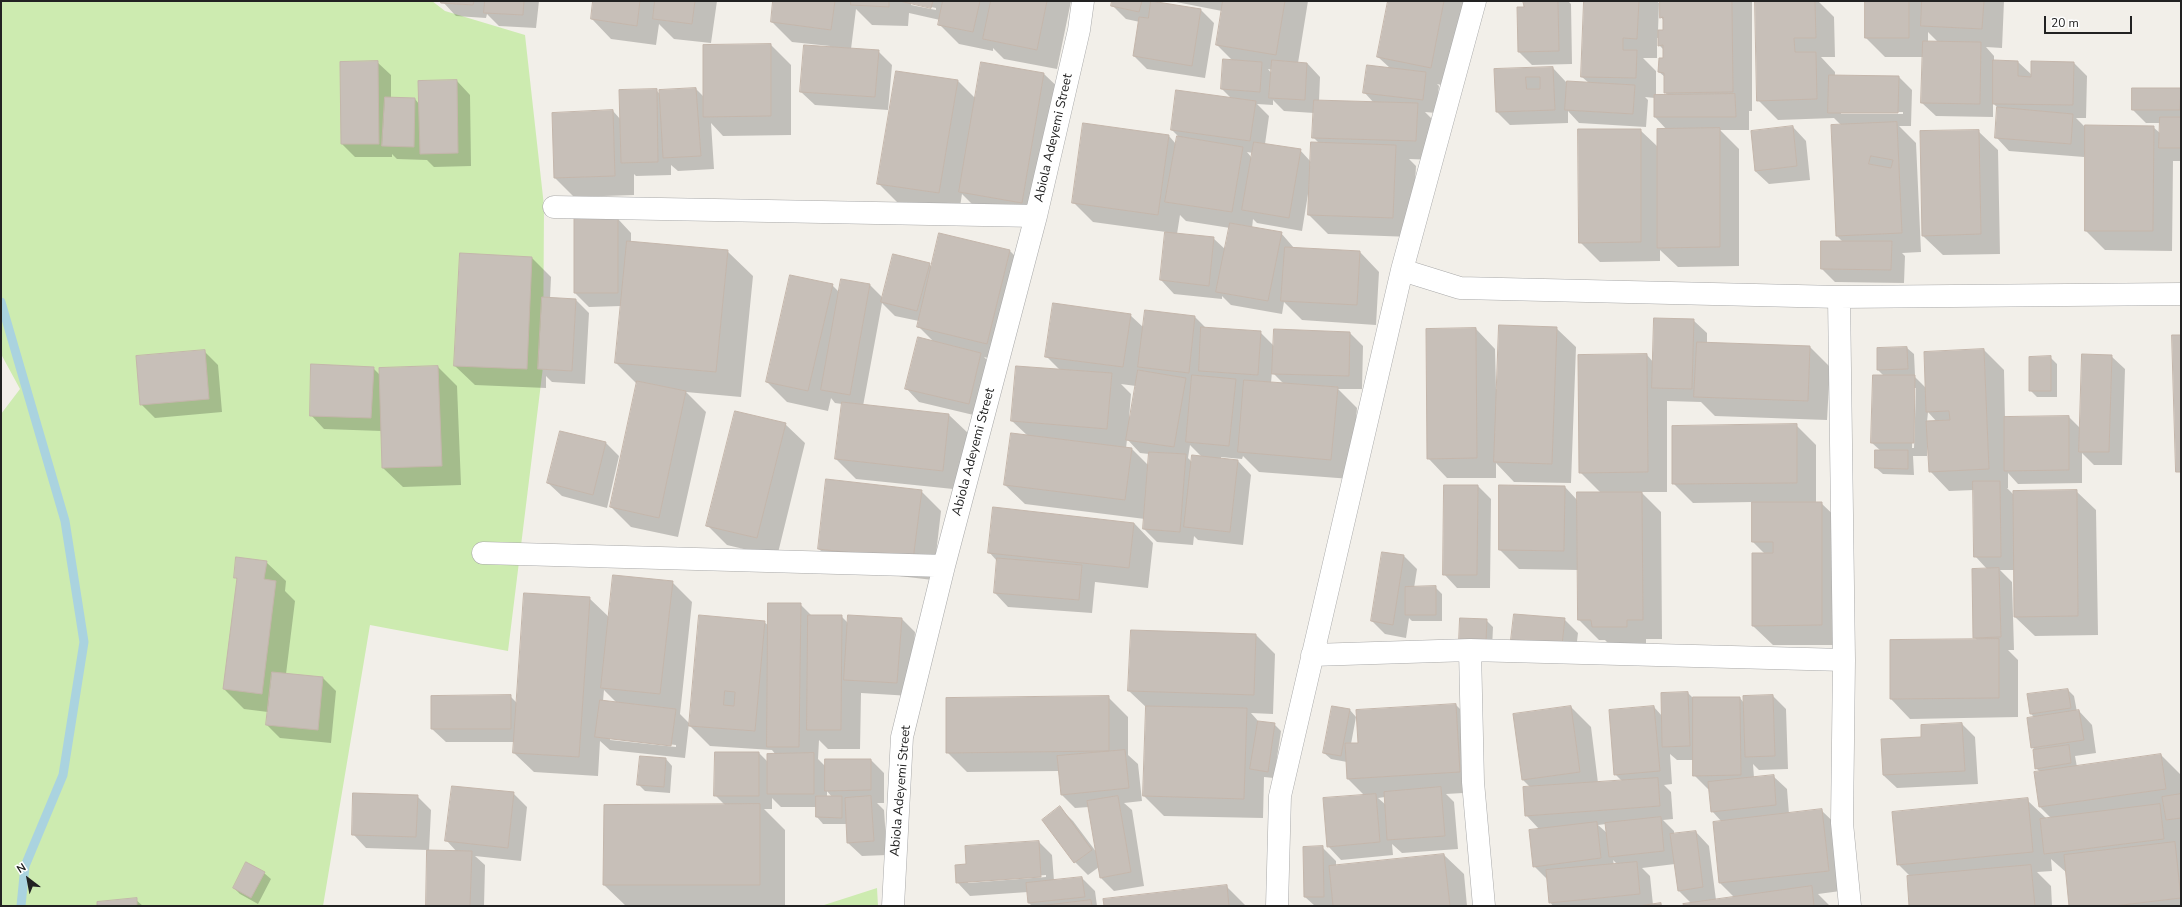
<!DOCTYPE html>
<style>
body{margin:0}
#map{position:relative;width:2182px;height:907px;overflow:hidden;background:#f2efe9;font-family:"Nunito Sans",sans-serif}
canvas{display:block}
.frame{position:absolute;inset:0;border:2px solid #222;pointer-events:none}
.north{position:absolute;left:8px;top:859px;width:40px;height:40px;-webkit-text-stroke:3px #fff;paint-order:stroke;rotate:328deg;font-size:11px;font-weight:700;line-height:16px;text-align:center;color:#222}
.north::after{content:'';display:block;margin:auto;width:14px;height:18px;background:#222;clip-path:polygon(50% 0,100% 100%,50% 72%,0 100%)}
.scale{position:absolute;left:2044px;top:16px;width:88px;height:18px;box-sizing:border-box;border:2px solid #222;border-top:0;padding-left:5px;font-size:12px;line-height:14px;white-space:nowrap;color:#222;-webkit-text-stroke:3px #fff;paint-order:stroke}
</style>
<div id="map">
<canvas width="2182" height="907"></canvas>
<div class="frame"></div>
<div class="north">N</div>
<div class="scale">20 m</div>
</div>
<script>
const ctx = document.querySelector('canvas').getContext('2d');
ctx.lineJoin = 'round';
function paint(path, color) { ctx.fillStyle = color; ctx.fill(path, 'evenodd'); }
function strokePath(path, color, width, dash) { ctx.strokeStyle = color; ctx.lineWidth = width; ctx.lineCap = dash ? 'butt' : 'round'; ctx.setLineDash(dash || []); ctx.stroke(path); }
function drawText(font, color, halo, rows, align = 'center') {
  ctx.font = font + ' "Nunito Sans",sans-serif'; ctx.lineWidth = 3; ctx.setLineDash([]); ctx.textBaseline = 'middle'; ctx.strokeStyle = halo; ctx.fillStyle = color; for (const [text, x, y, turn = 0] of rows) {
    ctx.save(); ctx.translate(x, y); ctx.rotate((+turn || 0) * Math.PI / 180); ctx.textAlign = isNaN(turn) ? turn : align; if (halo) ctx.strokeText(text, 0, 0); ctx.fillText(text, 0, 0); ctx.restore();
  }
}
paint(new Path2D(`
 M1,1H432L445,11L525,35L544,206L543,367L508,651L370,625L323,906H1V414L20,389L1,354Z
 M877,888L878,906H821Z`), '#cdebb0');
paint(new Path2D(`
 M442,1H539L536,28L499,26L487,14L486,18L456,16Z
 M594,1H717L711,43L674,39L659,24L656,45L611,39L592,19Z
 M774,1H1071L1057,69L1004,59L993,48V51L959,44L939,24L940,20L909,13L908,26L872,25L856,9L851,49L878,51L892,65L888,110L815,105L801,92L830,46L792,42L772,22ZM911,3L936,8V10L911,5Z
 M1113,1H1158V3L1201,10L1214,23L1205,78L1147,69L1134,56L1140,22L1126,19L1112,5Z
 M1171,1H1308L1298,63H1307L1320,77L1319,101L1374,103L1364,92L1390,68L1378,57L1389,1H1467L1450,87L1437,84L1439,86L1436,113L1425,112L1437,124L1435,160L1409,159L1416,166L1412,237L1328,234L1309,215L1308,194L1302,231L1257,223L1253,219L1252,228L1281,233L1294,248L1360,252L1379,272L1376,325L1302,320L1284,302L1282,314L1231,305L1222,296V299L1174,294L1161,280L1166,232L1093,222L1073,202L1169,136L1176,144L1178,136L1172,130L1232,99L1222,89L1233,61L1217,45L1222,11ZM1268,69L1273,70L1272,74ZM1273,100L1284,111L1314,113L1313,137L1319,143L1311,162L1300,150L1265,144L1269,116L1257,104L1273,105ZM1247,152L1253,153L1252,158ZM1180,215L1186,221L1230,228L1226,250L1213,238L1177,234Z
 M1524,1H1568L1571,4L1572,64L1532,65L1519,52Z
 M1585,1H1657L1659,3L1658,31H1664V21L1661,17V1H1752V111H1749V130H1720L1739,149V266L1678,267L1660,250V261L1600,262L1580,242L1640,130L1658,147L1667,130L1655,117V98L1645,97L1648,100L1646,127L1579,123L1568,111V123L1510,125L1497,112L1495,70L1553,68L1566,82L1589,83L1582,77ZM1657,38H1659V45L1664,50V59L1659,72L1665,77V92L1668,96H1656V71L1643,58H1657Z
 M1756,1H1818L1834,17L1835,57H1821L1835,72V76L1899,77L1912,90L1911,126H1899L1916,143L1921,252L1902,253L1905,256L1904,283L1835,282L1822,269L1843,242L1837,236L1842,126L1834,118L1778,120L1758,100ZM1841,112H1903V114H1841Z
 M1866,1H2004L2002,48L1986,47L1994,56V61L2018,62L2032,75L2074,63L2087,76L2086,118H2076L2086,128L2153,127L2160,133L2161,123H2146L2133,110L2180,89L2181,161H2173L2172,251L2105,250L2086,231V150L2084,157L2009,151L1996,137L1998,108L1993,103V117L1936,116L1922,103L1923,57H1885L1866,38ZM1928,32L1938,42H1928Z
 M771,45L791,65V135L723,136L711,123L714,169L678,171L671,165V175L636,176L634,174V195L574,197L555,178L613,111L621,120L656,90L660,94L696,89L704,97V46Z
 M377,62L391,75V98L415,99L419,104L457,81L470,95L471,166L434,167L427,160L397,159L392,154V157H355L342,144L341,63Z
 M982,63L1044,74L1064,93L1041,222L980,212L962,194L959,213L898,203L878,183L896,72L958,81L976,99Z
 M1793,127L1806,141L1810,180L1769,184L1755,171Z
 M1978,131L1998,150L2000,254L1943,255L1923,236Z
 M618,219L631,233V243L727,251L753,276L741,397L686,392L706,412L678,537L631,527L611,507L638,385L616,363L621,306L589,307L575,293V220Z
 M940,234L1010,251L1030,271L1007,363L984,357L994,367L982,417L919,402L906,388L934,342L918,326L919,321L895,316L882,303L863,406L949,415L969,434L963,490L856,479L836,459L842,404L835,403L831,398L828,411L787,402L767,382L832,285L840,293L842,281L870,285L883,298L929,264L932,267Z
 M532,258L551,277L550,299L576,300L589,313L585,384L552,382L546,376V388L475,385L455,366Z
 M1130,315L1144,328L1195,317L1206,328L1260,332L1274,346L1350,333L1363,346L1362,389H1338L1357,408L1351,479L1259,472L1243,456L1242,459L1221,457V459L1238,461L1251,475L1243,545L1198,540L1194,536L1193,545L1157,542L1144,529L1145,519L1025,504L1005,485L1028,436L1012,421L1060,370L1046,356ZM1272,372L1284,384L1271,383ZM1121,384L1136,386L1131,418H1129L1131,394ZM1127,439L1140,453L1149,454V466L1132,449H1126ZM1190,445L1202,457L1192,462L1188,458Z
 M1693,320L1707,333V343L1810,347L1830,367L1827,420L1715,416L1701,402L1667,401V492H1641L1661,512L1662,639H1646V646L1612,647L1605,640H1599L1579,620V570L1519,569L1500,550L1565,487L1578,501L1601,493L1580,472L1647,355L1654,363Z
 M1556,328L1576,347L1571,483L1514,482L1496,463V478H1447L1428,458L1476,329L1495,349L1496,389H1497Z
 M1907,348L1914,354L1915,375H1913L1926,388L1984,350L2004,370L2005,418L2069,417L2081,429L2111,356L2125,369L2122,465H2094L2082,453V483L2018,484L2008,473V488H2007L2014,495L2076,491L2096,510L2098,635L2035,636L2015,617V570H2000L2012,582L2014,650H2008L2018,660V717L1910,719L1891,699V641L1977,640L1974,637L1987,569L1975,556L1974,490L1949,491L1930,471L1928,447H1927V456H1913L1914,475L1883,474L1876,468L1881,451L1872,443L1884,376L1878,370V349ZM1914,388H1916L1914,448H1912ZM1928,412L1937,422H1927Z
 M204,351L218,365L222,412L155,418L141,404Z
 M2050,357L2057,364V397H2037L2030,390Z
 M438,367L457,386L461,485L403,487L383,468L382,431L324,429L311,415L373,368L380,375Z
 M785,424L805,443L777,557L727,545L707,525Z
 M1796,425L1816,445V503H1821L1841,522L1842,645H1773L1753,626L1765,554L1753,542V502L1693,503L1673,483Z
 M561,432L606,443L619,456L607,508L562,496L548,483Z
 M1478,486L1491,499L1490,588H1457L1444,574Z
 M921,491L941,511L933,580L839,569L819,549Z
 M1134,523L1153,543L1148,588L1095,582L1092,613L1008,607L995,593L997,561L989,552Z
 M1383,553L1404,556L1417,569L1414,588L1435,587L1442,594V621H1412L1409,618L1406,638L1385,634L1372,621Z
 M266,562L286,581L285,591L295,601L286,674L323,678L336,691L331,743L280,738L267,725L268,712L244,709L224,689L238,580L235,577Z
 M672,582L692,602L680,714L689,723L685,758L610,750L600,741L598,776L534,772L514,753L515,742H446L432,729L510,696L518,704L589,598L610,618ZM604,690L617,703L603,701ZM610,738L676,745V747L610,740Z
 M800,604L812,616H841L849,624L902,619L915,632L911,696L861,693L860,749H828L819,740L818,759L826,767L871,760L884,773V803H877L884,810L887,855L862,856L848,843L847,824H823L817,817V807H781L772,798V809H764L785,830V906H626L604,885L725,805L715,795L716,753H759L768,762L776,755L772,750L710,746L690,726L764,622L769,626ZM827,791L832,797H827Z
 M1514,615L1564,619L1578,633L1575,658Z
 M1461,619L1486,620L1493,627L1492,649Z
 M1256,635L1275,654L1273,714L1251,713L1259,722L1274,724L1281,731L1274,778L1264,777L1263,818L1164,816L1144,796L1147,708L1129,691Z
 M2068,690L2074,696L2077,712L2079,711L2092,725L2096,753L2075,756L2077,767L2161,755L2181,775V906H2070L2067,873L2051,859L2052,871L2037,872L2051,886L2052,906H1910L1911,877L1898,864L2027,800L2047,819L2051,818L2040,807L2035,773H2041L2036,768L2035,750L2032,747L2035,718L2031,714Z
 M1688,693L1693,698H1740L1744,703L1773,696L1786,709L1788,769L1759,770L1753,764L1754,778L1773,776L1787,789L1789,814L1822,811L1842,830L1848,890L1818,894L1830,906H1685L1692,904L1678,890L1675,864L1642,868L1650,876L1653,905L1661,904L1663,906H1553L1550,902L1548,880L1534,866L1540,830L1526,815L1531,788L1523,780L1514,715L1571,707L1591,727L1598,783L1622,781L1615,774L1654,707L1662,716ZM1670,754L1677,760H1694V775L1708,789H1710L1712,811L1722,822L1720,883L1735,898L1716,900L1709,846L1696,832L1674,835V831L1663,820L1673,819L1671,792L1664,785L1672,784ZM1606,824L1607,833L1598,825ZM1613,860L1617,864L1614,865Z
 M1108,697L1128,717V755L1138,764L1142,801L1124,803L1132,810L1144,886L1114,891L1100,877L1099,867L1088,875L1075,862L1060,808L1073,821L1097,853L1089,807L1075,808L1062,795L1059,771L967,772L947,752Z
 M1456,705L1476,725L1480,792L1446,794L1454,802L1458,849L1402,853L1392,844L1393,855L1341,860L1328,846L1365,796L1348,779L1347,762L1331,759L1324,753L1333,707L1350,710L1356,717L1351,744H1359ZM1385,797L1386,805L1378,798Z
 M1962,724L1975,737L1978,784L1897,788L1883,775Z
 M666,759L672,766L670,793L645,791L638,784Z
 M513,793L527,807L521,861L475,856L485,865L484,906H427L428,850L366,848L353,834L417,796L431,810L429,851L457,852L447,841Z
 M1039,842L1052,855L1054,881L1082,878L1095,891L1097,906H1032L1029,903L1028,892L970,896L957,882L967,865ZM1046,875V877L968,883V881Z
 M1322,847L1336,861V866L1444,855L1464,874L1467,906H1315L1305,897Z
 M264,873L271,879L258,904L240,894L234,888Z
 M1226,886L1246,906H1105Z
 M136,900L143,906H98Z`), '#0003');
strokePath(new Path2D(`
 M1,302L65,521L84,642L63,775L25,866L21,906`), '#aad3df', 9);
const building = new Path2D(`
 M441,1H474L473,5L441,3Z
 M485,1H524L523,15L484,13Z
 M593,1H640L637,26L591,19Z
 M655,1H695L692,24L653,19Z
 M773,1H835L831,30L771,22Z
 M851,1H889V7L851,5Z
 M900,1H933L931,8Z
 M943,1H980L973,32L938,25Z
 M991,1H1047L1037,50L983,39Z
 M1112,1H1142L1139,12L1111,6Z
 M1151,1L1201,9L1192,66L1133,56L1139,17L1148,18Z
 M1223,1H1285L1276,55L1216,45Z
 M1388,1H1444L1431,68L1377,57Z
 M1523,1H1558L1559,51L1518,52L1517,7H1524Z
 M1584,1H1639L1637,39L1623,38V50H1637L1636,78L1581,77Z
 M1660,1H1732L1733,92L1664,93V73L1658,72L1659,58H1663V45L1658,46V30H1663V17L1660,18Z
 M1755,1H1815L1816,38H1794L1795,52H1816L1817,99L1757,101Z
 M1865,1H1909V38H1865Z
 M1922,1H1984L1982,29L1921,26Z
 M1923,41L1981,42L1980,104L1921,103Z
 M771,44V116L703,117V45Z
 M804,45L879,50L875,97L800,92Z
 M1223,59L1262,62L1260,92L1221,89Z
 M1272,60L1307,63L1305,100L1269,98Z
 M1993,60L2018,61V76L2031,77V61L2074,62L2073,105L1993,104Z
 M378,61L379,144H341L340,62Z
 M981,62L1044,73L1022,203L959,192Z
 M1367,65L1426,72L1423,100L1363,93Z
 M1553,67L1555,110L1496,112L1494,69ZM1526,77H1540V89H1527Z
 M896,71L958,80L939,193L877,184Z
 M1829,75L1899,76L1898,113H1828Z
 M457,80L458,153L420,154L418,81Z
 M1567,81L1635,85L1633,114L1565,110Z
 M696,88L701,156L663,158L659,90Z
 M2132,88H2181L2180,110H2132Z
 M657,89L658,162L621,163L619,90Z
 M1176,90L1256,101L1250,141L1171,130Z
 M1735,94L1736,117H1654V95Z
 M385,97L415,98L414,147L382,146Z
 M1314,100L1418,103L1416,141L1312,138Z
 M1997,107L2073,114L2071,144L1995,138Z
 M613,110L615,176L554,178L552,113Z
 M2160,117H2181V148H2159Z
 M1897,122L1902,233L1836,236L1831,125ZM1871,156L1893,160L1891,168L1869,164Z
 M1083,123L1169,135L1158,215L1072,203Z
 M2085,125L2154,126L2153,231H2085Z
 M1793,126L1797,166L1755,171L1751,131Z
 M1720,128V247L1657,248V129Z
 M1578,129H1641V242L1579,243Z
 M1979,130L1981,234L1922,236L1920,131Z
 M1177,136L1243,147L1232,212L1165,202Z
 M1254,142L1301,149L1289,218L1242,210Z
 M1311,142L1396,145L1393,218L1308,215Z
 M618,218V293H574V219Z
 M1230,223L1282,232L1268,301L1216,292Z
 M1165,232L1214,237L1209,286L1160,280Z
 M939,233L1010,250L987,344L917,327Z
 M627,241L728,250L716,372L615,363Z
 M1821,241H1892L1891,270L1821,269Z
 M1285,247L1360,251L1357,305L1281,301Z
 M460,253L532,257L527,369L454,366Z
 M893,254L930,263L917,311L881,302Z
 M790,275L833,284L808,391L766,382Z
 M841,279L870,284L850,395L821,390Z
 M542,297L576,299L572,371L538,369Z
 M1053,303L1131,314L1123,367L1045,357Z
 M1145,310L1195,316L1189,373L1138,367Z
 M1654,318L1694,319L1692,389L1652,388Z
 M1499,325L1557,327L1552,464L1494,462Z
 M1201,327L1261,331L1258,375L1199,371Z
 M1476,328L1477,458L1427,459L1426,329Z
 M1274,329L1350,332L1349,376L1272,374Z
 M2172,335H2181V472H2176Z
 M918,337L981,353L969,404L905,389Z
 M1697,342L1810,346L1808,401L1694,397Z
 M1907,347L1908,369L1877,370V348Z
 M1984,349L1989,469L1929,472L1926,421L1950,420L1949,411L1926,412L1924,352Z
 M205,350L209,399L140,405L136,356Z
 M1647,354L1648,472L1579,473L1578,355Z
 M2082,354L2112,355L2109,452H2079Z
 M2051,356V391H2029V357Z
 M311,364L374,367L371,418L310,416Z
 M438,366L442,466L382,468L379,368Z
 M1016,366L1112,373L1107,429L1011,421Z
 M1138,370L1186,378L1174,447L1126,440Z
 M1192,375L1236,379L1229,446L1186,442Z
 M1873,375H1915L1914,443H1871Z
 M1244,380L1338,387L1331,460L1238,452Z
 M637,381L686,391L659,518L610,507Z
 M842,402L949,414L943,471L835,459Z
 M735,411L786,423L757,538L706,526Z
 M2069,416V470L2004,471V417Z
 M1797,424V483L1672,484V426Z
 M560,431L606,442L593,495L547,483Z
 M1011,433L1132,448L1125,500L1004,485Z
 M1875,450H1908V469L1875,468Z
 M1149,452L1186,454L1180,532L1143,529Z
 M1192,455L1238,460L1230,532L1184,527Z
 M826,479L922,490L913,560L818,549Z
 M1973,481H2000L2001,557H1974Z
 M1444,485H1478L1477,575H1443Z
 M1499,485L1565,486L1564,551L1499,550Z
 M2077,490L2078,616L2014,617L2013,491Z
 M1577,492H1642L1643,620H1627V627H1592L1591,620H1578Z
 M1752,502H1822V625L1752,626V553H1773V542H1752Z
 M993,507L1134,523L1129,568L988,553Z
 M1382,552L1404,555L1393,625L1371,621Z
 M236,557L267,561L264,579L276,581L262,694L223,689L237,578H234Z
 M997,558L1082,565L1079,600L994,593Z
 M1999,568L2001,637L1973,638L1972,569Z
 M613,575L673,581L660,694L601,688Z
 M1436,586V615H1405V587Z
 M524,593L590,597L579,757L513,753Z
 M768,603H801L799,747H767Z
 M1514,614L1565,618L1562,645L1511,640Z
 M699,615L765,621L755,731L689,726ZM725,691L735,692L734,706L724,705Z
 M808,615H842L841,730H807Z
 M848,615L902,618L897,683L844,680Z
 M1460,618L1487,619L1486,643L1459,642Z
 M1131,630L1256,634L1254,695L1128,691Z
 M1999,639V698L1890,699V640Z
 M272,672L323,677L318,730L266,725Z
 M2068,689L2071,708L2030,714L2027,694Z
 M1688,692L1690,746L1662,747L1661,693Z
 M511,695V729H431V696Z
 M1773,695L1775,756L1745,757L1743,696Z
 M1109,696V751L946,753V698Z
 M1693,697H1740L1741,775L1693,776Z
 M600,700L676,709L671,746L595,737Z
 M1456,704L1460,772L1347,779L1345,743H1358L1356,710Z
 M1146,706L1247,708L1244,799L1143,796Z
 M1332,706L1350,709L1341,756L1323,753Z
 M1571,706L1580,772L1522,780L1513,714Z
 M1654,706L1660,771L1614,775L1609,710Z
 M2079,710L2084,740L2031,748L2027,718Z
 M1258,721L1275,723L1268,772L1250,769Z
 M1962,723L1965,771L1883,775L1881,739L1921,737V725Z
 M2069,745L2071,763L2035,769L2033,750Z
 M1125,750L1129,788L1061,795L1057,756Z
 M715,752H759V796H714Z
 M814,753V794H767V754Z
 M2161,754L2166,789L2039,807L2034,772Z
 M640,756L666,758L664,787L637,785Z
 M825,759H871V790L825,791Z
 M1774,775L1776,805L1711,812L1708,782Z
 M1658,778L1660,806L1525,816L1523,787Z
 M452,786L514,792L508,848L445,841Z
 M1441,787L1445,836L1387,840L1384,792Z
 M353,793L418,795L416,837L352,835Z
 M1376,794L1380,842L1327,847L1323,798Z
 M2181,794V818L2166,820L2162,797Z
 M816,796H842V818L816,817Z
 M871,796L874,841L847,843L845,798Z
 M1118,796L1131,872L1100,878L1087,801Z
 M2028,798L2033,852L1897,865L1892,812Z
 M760,804V885H603L604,805Z
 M2160,804L2164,839L2044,854L2040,819Z
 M1060,806L1092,850L1074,863L1042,820Z
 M1822,809L1829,871L1719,883L1713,822Z
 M1661,817L1664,851L1609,857L1605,823Z
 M1597,822L1601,858L1533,867L1529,830Z
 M1696,831L1703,887L1678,891L1670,834Z
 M1039,841L1041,877L956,883L955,865L966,864L965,846Z
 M2175,842L2181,898L2114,906H2069L2064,855Z
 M1323,846L1324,897H1304L1303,847Z
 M427,850L472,851L470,906H426Z
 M1444,854L1450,906H1333L1329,866Z
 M246,862L265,872L251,898L233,888Z
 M1637,862L1640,894L1549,903L1546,870Z
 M2031,865L2035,906H1909L1907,876Z
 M1082,877L1085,897L1028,903L1026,883Z
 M1227,885L1229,906H1104L1103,899Z
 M1812,886L1814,906H1684L1683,904Z
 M137,898V906H97V902Z
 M1091,900L1092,906H1039Z
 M1661,903V906H1639Z`);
paint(building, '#c7bfb8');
strokePath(building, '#c4b6ab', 1);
const street = new Path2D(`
 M554,207L1036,216
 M1402,270L1460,288L1839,297L2181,294
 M1839,297L1844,660L1842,823L1850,906
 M483,553L944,566
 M1470,650L1473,782L1484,906
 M1312,655L1470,650L1844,660
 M893,906L902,737L944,566L1036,216L1079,30L1083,1
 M1277,906L1280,796L1402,270L1475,1`);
strokePath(street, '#a9a9a9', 23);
strokePath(street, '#fff', 22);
drawText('13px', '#222', '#fff', [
 ["Abiola Adeyemi Street",1054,138,-77],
 ["Abiola Adeyemi Street",974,452,-75],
 ["Abiola Adeyemi Street",901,791,-85]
]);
</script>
